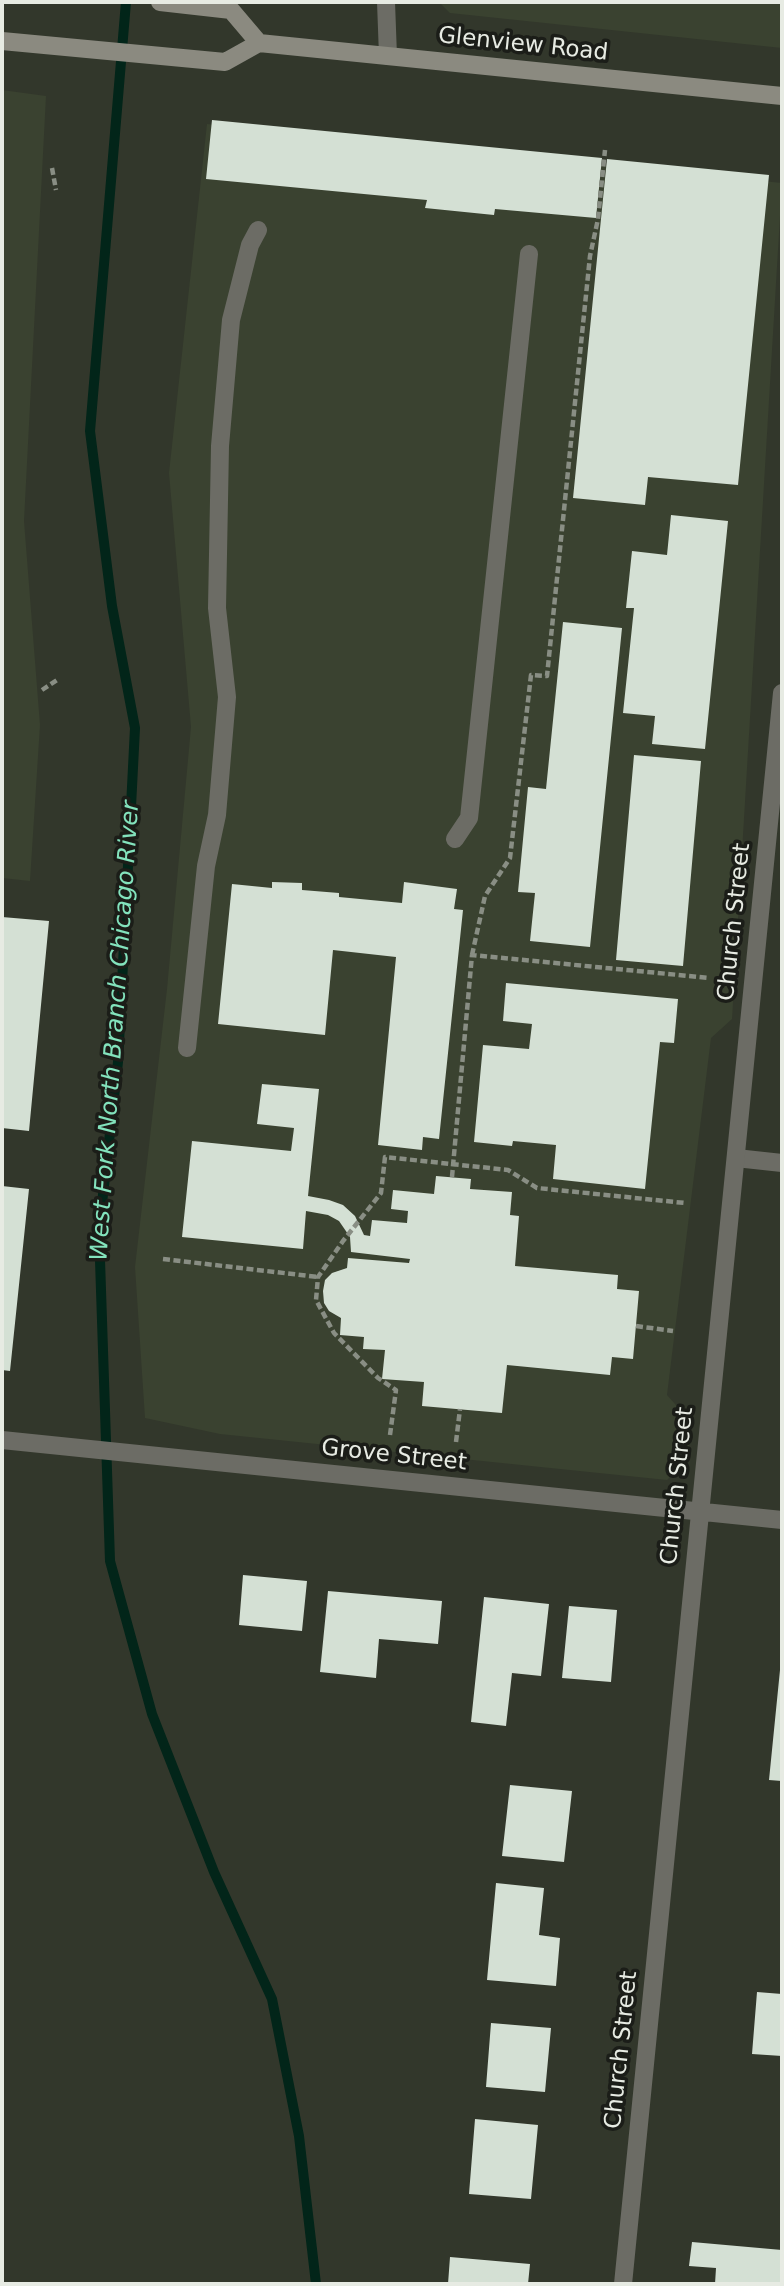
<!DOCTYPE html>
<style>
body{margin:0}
#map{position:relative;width:784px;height:2286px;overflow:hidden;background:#32372b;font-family:"DejaVu Sans",sans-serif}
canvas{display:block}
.frame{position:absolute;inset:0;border:4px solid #e7ebe3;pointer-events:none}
</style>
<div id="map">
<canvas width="784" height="2286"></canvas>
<div class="frame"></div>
</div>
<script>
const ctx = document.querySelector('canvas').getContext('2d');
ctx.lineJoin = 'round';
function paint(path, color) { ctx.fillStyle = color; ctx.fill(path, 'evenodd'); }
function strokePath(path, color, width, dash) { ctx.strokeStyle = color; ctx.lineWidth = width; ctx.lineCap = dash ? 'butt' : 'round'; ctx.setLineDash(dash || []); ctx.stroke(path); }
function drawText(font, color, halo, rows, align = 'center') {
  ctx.font = font + ' "DejaVu Sans",sans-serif'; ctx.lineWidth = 7; ctx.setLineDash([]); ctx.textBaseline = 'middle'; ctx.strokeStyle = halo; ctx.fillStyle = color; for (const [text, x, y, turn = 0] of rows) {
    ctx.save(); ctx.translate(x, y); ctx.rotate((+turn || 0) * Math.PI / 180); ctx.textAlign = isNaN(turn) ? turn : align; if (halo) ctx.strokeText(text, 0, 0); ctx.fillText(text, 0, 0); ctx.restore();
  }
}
paint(new Path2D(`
 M439,2H782V48L450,13Z
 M2,90L46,96L24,521L40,725L30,881L2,878Z
 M207,124L782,183L732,1019L711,1038L667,1395L691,1422L688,1459L667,1480L220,1434L145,1418L135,1267L167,989L191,727L169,473Z`), '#3a4230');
strokePath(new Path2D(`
 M126,2L90,431L112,606L135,728L118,1062L99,1230L110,1561L152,1714L214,1872L272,1999L299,2136L316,2284`), '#022519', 10);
paint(new Path2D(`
 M212,120L602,158L596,218L495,209L494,215L425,208L427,200L206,179Z
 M607,159L769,175L738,485L648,477L645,505L573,498Z
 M671,515L728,521L705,749L652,744L655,716L623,713L634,608H626L632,551L667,555Z
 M563,622L622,628L590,947L530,941L535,893L518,892L528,787L546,789Z
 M634,755L701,761L683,966L616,960Z
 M272,882L302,883V890L339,893V897L402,903L404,882L457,889L454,909L463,910L439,1139L423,1137L422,1150L378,1145L396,957L333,950L325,1035L218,1024L232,884L272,888Z
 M2,917L49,921L29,1131L2,1128Z
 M506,983L678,999L674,1043L660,1042L645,1189L553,1179L556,1145L513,1141L512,1146L474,1142L483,1045L529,1049L532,1024L503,1021Z
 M262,1084L319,1089L308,1196L329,1200L343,1205L355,1216L364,1235L370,1236L372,1220L407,1223L408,1211L391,1209L393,1190L434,1194L436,1176L471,1179L470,1189L512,1192L510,1215L519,1216L515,1266L618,1275L617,1289L639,1291L633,1359L612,1357L610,1375L507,1365L502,1413L422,1406L424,1382L382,1379L385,1350L363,1349L364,1337L340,1335L341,1318L329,1311L324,1303L323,1291L325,1280L332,1273L347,1268L348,1258L409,1263L410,1259L351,1252L350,1237L339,1221L328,1215L306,1211L303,1249L182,1237L192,1141L291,1151L294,1128L257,1124Z
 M2,1186L29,1189L10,1371L2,1370Z
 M243,1575L307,1581L302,1631L239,1625Z
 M328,1591L442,1601L438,1644L379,1639L376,1678L320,1672Z
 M484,1597L549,1604L541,1676L512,1673L506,1726L471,1722Z
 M569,1606L617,1610L611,1682L562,1678Z
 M780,1670H782V1781L769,1780Z
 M510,1785L572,1791L564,1862L502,1856Z
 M496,1883L544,1888L539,1935L560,1938L556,1986L487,1980Z
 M757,1992L782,1994V2056L752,2054Z
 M491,2023L551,2028L545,2092L486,2087Z
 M475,2119L538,2125L531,2199L469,2194Z
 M692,2242L782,2250V2284H715L716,2268L689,2266Z
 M450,2257L530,2264L528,2284H448Z`), '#d4e0d4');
strokePath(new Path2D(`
 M52,168L56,190
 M42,690L57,680
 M472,955L485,896L510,858L531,675L547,676L590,256L598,219L605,150
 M452,1177L472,955L710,978
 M163,1259L318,1277
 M636,1326L673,1331
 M390,1435L396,1390L378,1378L334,1333L316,1300L318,1277L343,1241L381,1193L385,1157L508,1170L537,1188L685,1203
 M456,1442L460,1409`), '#898e84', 4.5, [7, 3.5]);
strokePath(new Path2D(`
 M455,839L469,818L529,254
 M187,1048L206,866L217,815L227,697L217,608L220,446L231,320L250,245L258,230
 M736,1158L782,1163`), '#6c6c65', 18);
strokePath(new Path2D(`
 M386,2L388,56
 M2,1440L782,1520
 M623,2284L782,693`), '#6c6c65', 18);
strokePath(new Path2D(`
 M160,2L231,10L259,43
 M2,41L225,62L259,43L782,96`), '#8b8a80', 18);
drawText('23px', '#e7ebe3', '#1b1d18', [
 ["Glenview Road",523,45,6],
 ["Church Street",735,922,-84],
 ["Grove Street",394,1456,6],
 ["Church Street",678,1486,-84],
 ["Church Street",622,2050,-84]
]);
drawText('italic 24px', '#83e3bd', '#1b1d18', [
 ["West Fork North Branch Chicago River",116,1031,-86]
]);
</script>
